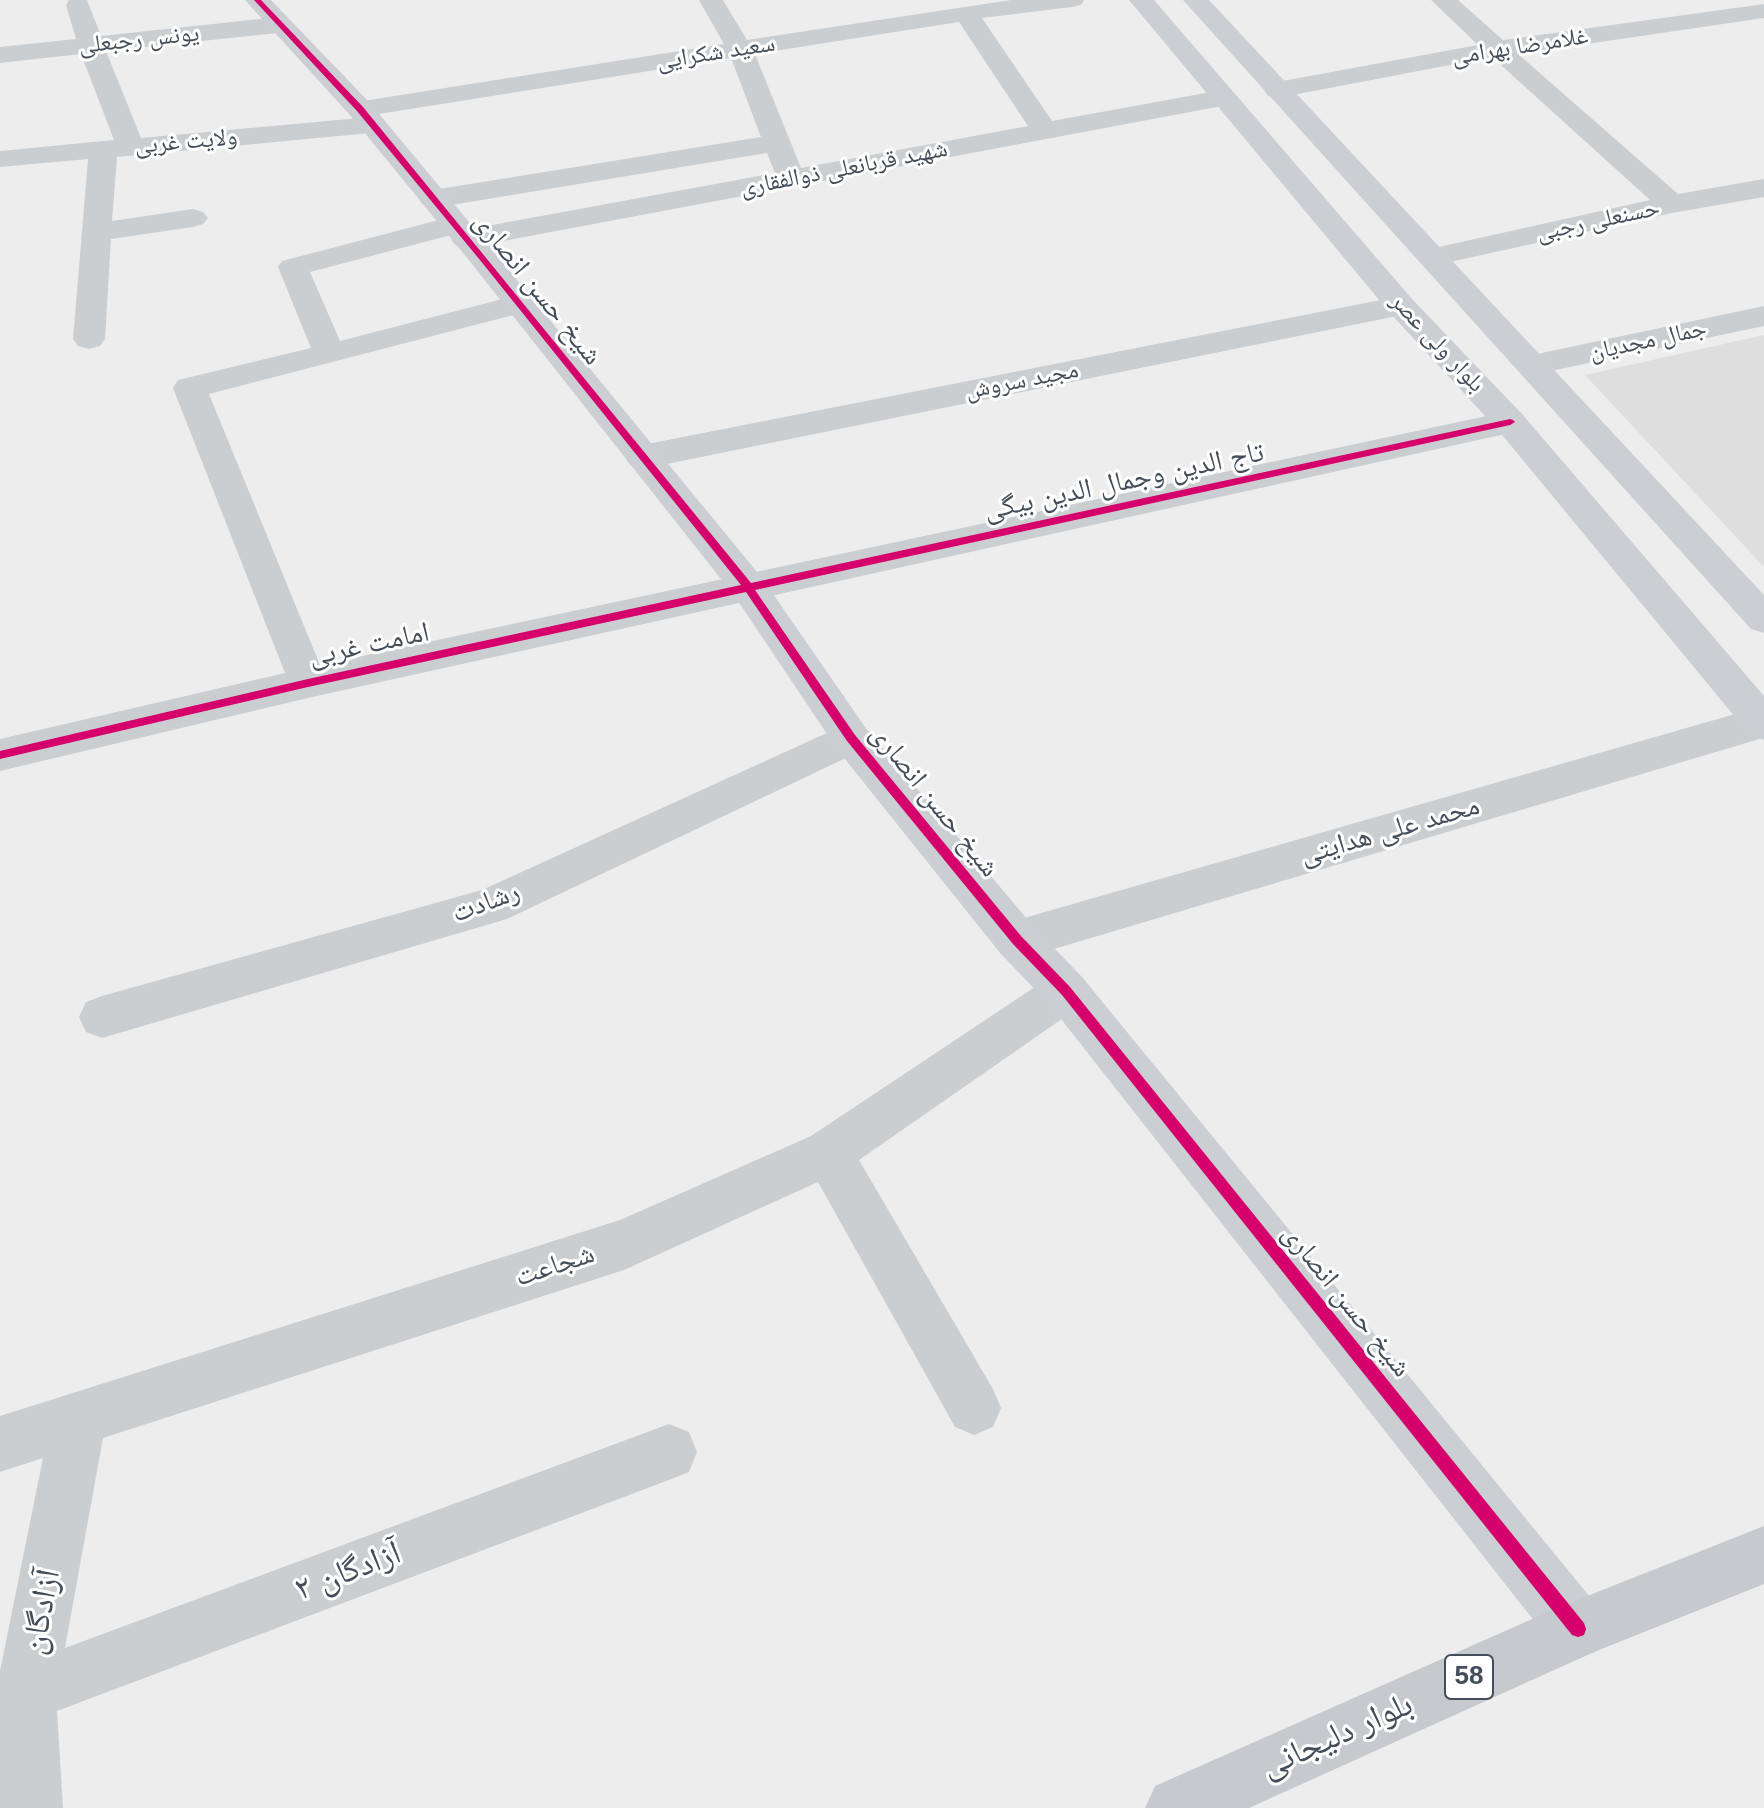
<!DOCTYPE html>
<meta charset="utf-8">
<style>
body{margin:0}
canvas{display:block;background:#eeeded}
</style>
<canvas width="1764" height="1808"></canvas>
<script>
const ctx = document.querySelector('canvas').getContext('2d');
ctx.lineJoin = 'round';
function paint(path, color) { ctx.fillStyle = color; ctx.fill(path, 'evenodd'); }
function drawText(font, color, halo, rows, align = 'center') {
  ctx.font = font + ' Arial,"Noto Naskh Arabic",sans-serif'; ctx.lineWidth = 6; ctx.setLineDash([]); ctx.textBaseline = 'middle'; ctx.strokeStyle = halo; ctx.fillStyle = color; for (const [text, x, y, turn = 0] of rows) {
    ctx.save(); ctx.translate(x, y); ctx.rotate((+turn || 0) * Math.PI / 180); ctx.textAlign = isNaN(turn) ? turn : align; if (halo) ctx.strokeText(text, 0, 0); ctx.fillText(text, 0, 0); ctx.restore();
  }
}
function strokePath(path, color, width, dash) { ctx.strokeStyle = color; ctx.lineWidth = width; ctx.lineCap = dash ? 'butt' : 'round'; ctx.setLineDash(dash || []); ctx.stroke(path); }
paint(new Path2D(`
 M1764,335V567L1585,375Z`), '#dfdedf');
paint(new Path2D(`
 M69,0H87L101,36L278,17L287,20L291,25L287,30L278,33L106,51L141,138L371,117L381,119L385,125L381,131L371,133L117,157L112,221L193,209L203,212L208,218L203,224L193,227L111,239L105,339L100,346L89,349L78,346L73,339L88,159L0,167V151L114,140L81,54L0,63V47L76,39L66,5Z
 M699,0H723L747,40L1011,0H1084L1081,5L1072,7L982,18L1052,121L1222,90L1231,92L1235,98L1231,104L1222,106L466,248L455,245L451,239L455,234L310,272L340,341L518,295L529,297L534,304L529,311L209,394L320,665L1510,411L1522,414L1527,422L1522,430L1510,433L308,698L0,771V739L285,673L173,388L178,380L311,348L278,267L282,261L454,216L464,219L469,225L465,230L775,173L767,153L433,208L423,205L419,199L423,193L433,190L761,137L731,58L360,117L350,115L346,109L350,103L724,44ZM959,22L1028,126L801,168L755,54Z
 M1431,0H1458L1503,40L1764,4V18L1518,54L1678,194L1764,179V197L1672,213L1432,266L1421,263L1417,257L1421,251L1650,200L1492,57L1277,98L1268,96L1264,90L1268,84L1277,82L1478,45Z
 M1401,296L1412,299L1417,306L1412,313L642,469L630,465L625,457L630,449L642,445Z
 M1764,306V326L1532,375L1521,372L1516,365L1521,358L1532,355Z
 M1763,706V738L1017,960L1001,954L995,940L1001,926L1017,920Z
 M851,722L865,727L871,738L865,749L507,919L102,1038L86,1032L79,1017L86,1002L102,996L482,890Z
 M1066,971L1082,977L1089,991L1082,1005L859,1160L993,1389L1001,1408L993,1427L974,1435L955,1427L818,1182L624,1270L103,1438L65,1648L669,1424L689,1432L697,1452L689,1472L669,1480L57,1711L63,1808H0V1671L43,1458L0,1472V1416L620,1220L811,1136L1050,977Z`), '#cbced1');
paint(new Path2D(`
 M245,0H271L370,103L494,252L762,578L865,727L1033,926L1082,977L1599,1608L1608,1629L1599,1650L1578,1659L1557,1650L1050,1005L1001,954L837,749L736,598L472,264L350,115Z
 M1129,0H1154L1412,299L1522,414L1764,696V740L1750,735L1498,430L1390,313Z
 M1183,0H1209L1764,595V633L1751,629Z`), '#cbced3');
paint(new Path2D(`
 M1764,1526V1584L1594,1652L1249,1808H1145L1155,1786L1557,1608Z`), '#c6c9ce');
paint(new Path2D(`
 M254,0H261L363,107L751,583L1510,419L1513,420L1515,422L1510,425L755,590L855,735L1021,936L1070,987L1584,1623L1586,1629L1584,1635L1578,1637L1572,1635L1062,995L1013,944L847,741L746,592L308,687L0,759V751L308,679L741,585L480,260L357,111Z`), '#d6006c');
drawText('24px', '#434e5a', '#fff', [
 ["یونس رجبعلی",139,40,-6],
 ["غلامرضا بهرامی",1520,47,-9],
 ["سعید شکرایی",716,53,-9],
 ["ولایت غربی",186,142,-5],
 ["شهید قربانعلی ذوالفقاری",844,169,-11],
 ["حسنعلی رجبی",1598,221,-12],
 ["جمال مجدیان",1648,341,-12],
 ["بلوار ولی عصر",1437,343,47],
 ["مجید سروش",1022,381,-11]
]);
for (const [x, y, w] of [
 [1469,1677,48]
]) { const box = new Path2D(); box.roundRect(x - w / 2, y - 22, w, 44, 6); ctx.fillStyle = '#fff'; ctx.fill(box); strokePath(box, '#434e5a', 2); }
drawText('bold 26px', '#434e5a', null, [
 ["58",1469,1677]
]);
drawText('28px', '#434e5a', '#fff', [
 ["شیخ حسن انصاری",537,289,51],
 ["تاج الدین وجمال الدین بیگی",1124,482,-12],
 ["امامت غربی",369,645,-12],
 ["شیخ حسن انصاری",934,801,51],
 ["محمد علی هدایتی",1390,831,-16],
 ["رشادت",486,903,-20],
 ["شجاعت",555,1266,-18],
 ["شیخ حسن انصاری",1346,1301,51]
]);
drawText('34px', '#434e5a', '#fff', [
 ["آزادگان ۲",348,1572,-21],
 ["آزادگان",42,1612,-79],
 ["بلوار دلیجانی",1337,1736,-24]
]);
</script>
